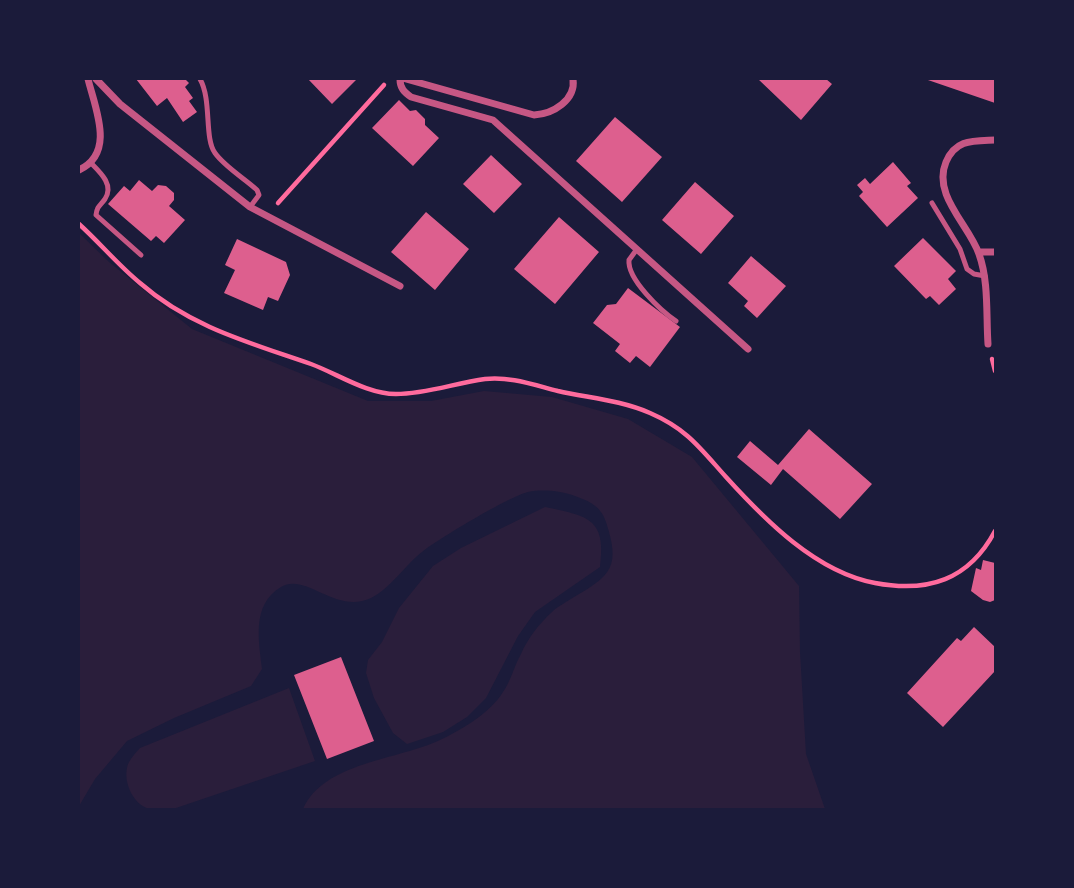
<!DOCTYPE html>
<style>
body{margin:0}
#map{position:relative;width:1074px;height:888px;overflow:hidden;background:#1b1b3a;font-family:"Public Sans",sans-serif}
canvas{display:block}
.frame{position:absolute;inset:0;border:80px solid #1b1b3a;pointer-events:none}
</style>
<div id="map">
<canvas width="1074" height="888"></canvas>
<div class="frame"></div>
</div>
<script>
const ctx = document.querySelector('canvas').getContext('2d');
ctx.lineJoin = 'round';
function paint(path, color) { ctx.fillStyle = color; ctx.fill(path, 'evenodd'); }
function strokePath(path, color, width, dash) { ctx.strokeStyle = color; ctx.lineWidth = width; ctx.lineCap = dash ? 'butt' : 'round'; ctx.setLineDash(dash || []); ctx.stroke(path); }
paint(new Path2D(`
 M79,233L109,262L192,329L368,401H431L484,391L552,397L628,419L692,457L799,586L800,652L806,754L825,809H303C324,762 398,760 440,740C463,729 490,713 503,692C511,681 514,666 521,654C528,638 539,624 552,612C558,606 567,602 574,597C613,575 620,565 606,522C601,506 589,501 575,496C562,491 542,489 528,492C510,496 438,539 422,552C405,565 391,588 371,598C336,615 306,572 281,587C251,605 259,641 262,669L251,686L174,718L127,741L95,779L79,806Z
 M545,507C586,516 607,517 600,567L535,612L518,636L486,698L467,717L443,732L407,744L393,733L374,698L366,673L368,660L382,642L399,608L433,566L461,548Z
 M289,688L315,761L173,809C166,809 157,811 150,809C132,805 121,778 129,762C132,757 136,752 140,748Z`), '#2a1e3b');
paint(new Path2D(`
 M136,79H185L189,83L185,87L193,98L189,101L197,112L183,122L167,98L157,106Z
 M308,79H357L332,104Z
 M758,79H826L832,84L801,120Z
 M925,79H995V103Z
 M399,100L410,111L416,110L425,119V125L439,138L413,166L372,128Z
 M615,117L662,157L622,202L576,161Z
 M491,155L522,184L494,213L463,184Z
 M893,162L911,183L907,186L918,198L887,227L859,196L863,192L857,185L865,178L870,184Z
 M139,180L152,191L158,185L166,186L174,193V200L169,206L185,220L164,243L156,236L151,241L108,204L124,186L130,191Z
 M695,182L734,216L701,254L662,220Z
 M426,212L469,249L435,290L391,252Z
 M559,217L599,252L555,304L514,269Z
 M923,238L956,271L948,279L956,289L939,305L930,296L926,299L894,266Z
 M237,239L286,262L290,275L278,301L268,297L263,310L224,293L235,270L225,265Z
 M751,256L786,286L757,318L744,306L748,301L728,283Z
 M628,288L680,327L650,367L636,356L630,363L615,351L620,344L593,323L607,305L616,304Z
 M809,429L872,484L840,519L783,469L771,485L737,457L750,441L778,465Z
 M983,560L995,563V600L990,602L983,600L971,591L976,568L981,570Z
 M974,627L995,647V671L943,727L907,693L957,638L961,641Z
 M341,657L374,741L327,759L294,675Z`), '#dd5f8e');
strokePath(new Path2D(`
 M278,203L384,85
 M79,224C100,243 118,265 140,283C190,327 251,343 311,364C338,374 367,394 396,394C426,394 455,383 485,379C509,376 534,385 558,391C589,398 620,400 650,413C687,429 700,448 726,477C765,520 816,572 875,583C928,593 969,580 995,531
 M992,359L995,371`), '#ff6b9d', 4.5);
strokePath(new Path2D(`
 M200,79C212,100 204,138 215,153C225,167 244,178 257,190L259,195L250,207
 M91,163C101,173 114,185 105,199C100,206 97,206 96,215L141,255
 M932,203L960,249L967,269L974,274L985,276
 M637,249L629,260C627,279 661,311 676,321`), '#c65784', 5);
strokePath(new Path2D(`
 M96,79L120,104L250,207L400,286
 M400,79C400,88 404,92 411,97L493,120L748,349
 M406,79L534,115C553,114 576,100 573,79
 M79,170C116,153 95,108 88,79
 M979,252H995
 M988,344C986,315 989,282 979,254C969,225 932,195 946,162C956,139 973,141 995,140`), '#c65784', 7);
</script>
